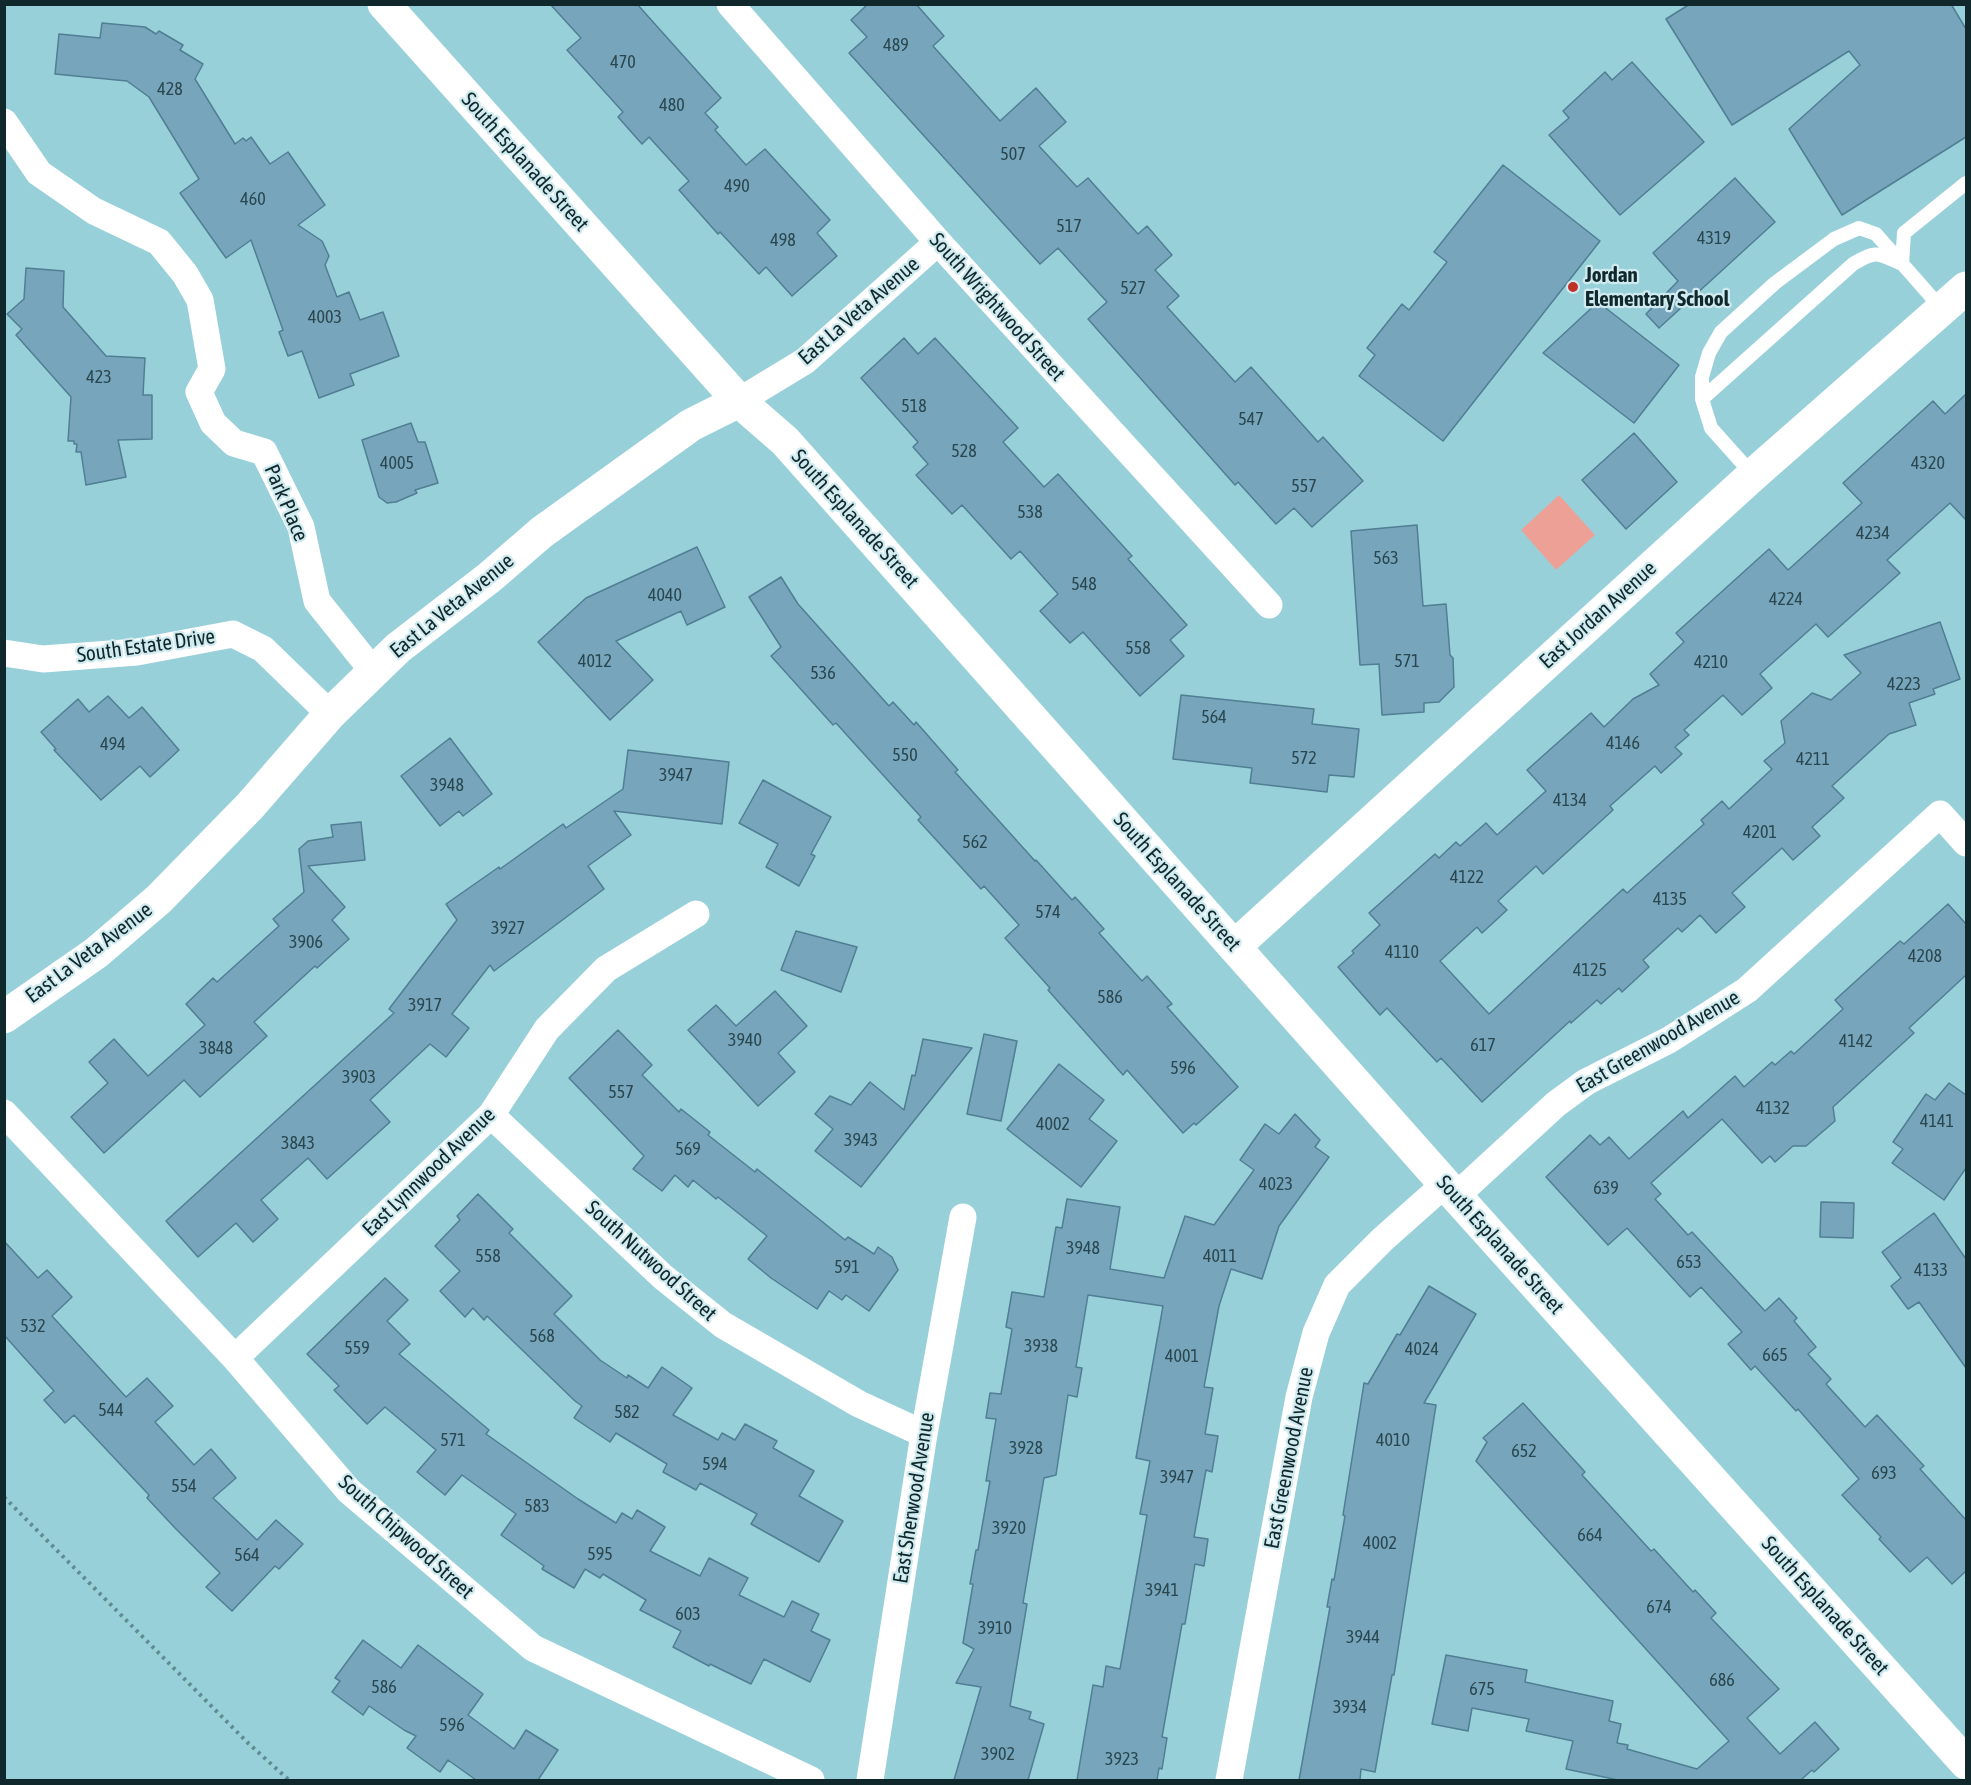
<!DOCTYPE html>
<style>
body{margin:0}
#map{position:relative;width:1971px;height:1785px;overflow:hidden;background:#98d0d9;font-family:"Asap Condensed",sans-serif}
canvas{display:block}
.frame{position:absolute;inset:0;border:6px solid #10272b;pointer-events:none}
</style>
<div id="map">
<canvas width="1971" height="1785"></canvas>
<div class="frame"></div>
</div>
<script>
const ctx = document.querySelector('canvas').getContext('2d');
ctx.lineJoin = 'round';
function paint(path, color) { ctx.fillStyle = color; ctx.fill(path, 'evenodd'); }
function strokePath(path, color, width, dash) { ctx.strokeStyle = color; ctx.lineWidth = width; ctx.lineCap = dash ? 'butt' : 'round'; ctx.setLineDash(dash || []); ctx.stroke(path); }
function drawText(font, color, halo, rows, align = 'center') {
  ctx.font = font + ' "Asap Condensed",sans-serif'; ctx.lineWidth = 4.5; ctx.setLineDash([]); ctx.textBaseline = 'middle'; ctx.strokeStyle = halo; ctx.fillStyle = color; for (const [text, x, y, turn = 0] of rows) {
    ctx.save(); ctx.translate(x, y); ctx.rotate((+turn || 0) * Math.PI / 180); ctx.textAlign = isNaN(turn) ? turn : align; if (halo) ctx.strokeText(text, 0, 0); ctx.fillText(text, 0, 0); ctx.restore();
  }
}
paint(new Path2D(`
 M1559,495L1595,535L1556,570L1521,530Z`), '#eda196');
const building = new Path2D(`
 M550,4H637L721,98L705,113L718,127L715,130L746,165L765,149L830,220L817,233L837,256L792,296L766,267L759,274L720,232L718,234L679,190L689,181L649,137L642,144L618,117L623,112L567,50L581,38Z
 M868,4H916L944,36L933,46L1000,121L1036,88L1066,122L1039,146L1077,187L1088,178L1138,234L1147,226L1172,255L1155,270L1179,296L1167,307L1235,382L1251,367L1318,442L1323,437L1363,481L1312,527L1294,508L1276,524L1238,482L1235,485L1088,319L1107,302L1058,248L1040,264L849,53L867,37L851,20Z
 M1690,4H1951L1966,29V137L1842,215L1789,129L1860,65L1849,51L1732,125L1666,19Z
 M102,23L145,27L156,34L159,31L183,45L180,50L203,64L195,79L235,144L243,138L246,141L251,137L270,164L288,152L325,205L298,225L322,241L329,256L325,265L337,297L349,292L360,320L383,312L399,356L350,374L354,385L319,398L302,351L288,356L279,332L283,330L251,240L226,258L180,193L199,179L149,97L127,81L55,74L59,34L100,38Z
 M1632,62L1704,142L1620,215L1549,135L1569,118L1563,111L1605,72L1612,80Z
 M1503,165L1600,241L1443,441L1359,376L1375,355L1367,348L1402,304L1409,310L1447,262L1434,252Z
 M1735,178L1775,222L1659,328L1646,314L1678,281L1653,253Z
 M26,268L64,271L63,307L106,356L145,358L143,395H152V439L118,440L126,477L86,485L81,452H76L77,444H74V441H68L71,397L16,335L22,329L7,314L24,299Z
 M1598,302L1679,365L1634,423L1543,353Z
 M904,338L918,354L935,338L1018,428L1003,442L1044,487L1058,474L1132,556L1128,559L1187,625L1170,640L1184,656L1140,696L1083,632L1070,643L1040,611L1058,594L1020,551L1011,559L962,505L952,514L916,475L928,464L913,447L918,442L861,378Z
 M1966,394V520L1950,503L1887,560L1900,573L1828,637L1816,624L1760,674L1772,688L1742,715L1723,695L1684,730L1689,735L1675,747L1682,754L1661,773L1655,766L1610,806L1613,810L1543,874L1536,866L1498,901L1507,910L1482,933L1477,927L1440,961L1489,1014L1623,889L1627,893L1704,824L1701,820L1722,801L1729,809L1772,769L1764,761L1785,743L1781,721L1812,693L1831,700L1861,673L1844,655L1940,622L1960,679L1933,689L1935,694L1909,703L1916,725L1889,734L1832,786L1844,798L1812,827L1820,836L1793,860L1782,848L1732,893L1745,907L1716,933L1700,915L1682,932L1678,928L1643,960L1649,967L1622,992L1619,988L1601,1004L1597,1000L1571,1023L1570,1021L1482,1102L1441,1058L1437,1062L1387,1008L1380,1015L1338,967L1354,953L1352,951L1380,925L1369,913L1435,854L1439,858L1456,842L1460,846L1486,823L1497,835L1546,791L1527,770L1591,713L1604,727L1633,699L1659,685L1650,674L1684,642L1676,633L1769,549L1788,570L1862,503L1843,483L1933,401L1945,414Z
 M411,423L418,442H425L438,483L415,490L417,493L396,502L387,503L379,497L362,440Z
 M1634,433L1677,482L1626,529L1582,480Z
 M1417,525L1423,606L1446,604L1450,655L1453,658L1454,687L1439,702L1424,703V712L1382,715L1379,664L1360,665L1351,531Z
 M697,547L725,607L687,625L681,611L616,641L653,680L610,720L538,642L586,598Z
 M781,577L798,604L889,706L893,702L914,725L916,722L958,770L955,772L1035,861L1036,860L1072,900L1075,897L1104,929L1099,933L1142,981L1147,976L1172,1004L1167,1007L1238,1087L1196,1125L1194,1123L1183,1133L1127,1070L1123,1075L1048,990L1050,988L1005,938L1019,925L984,886L981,889L918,820L921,817L836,723L833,725L771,656L781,647L749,597Z
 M1181,695L1314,709L1312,724L1359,729L1354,777L1329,775L1327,792L1250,783L1252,768L1173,759Z
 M108,696L129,718L142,707L179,750L150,777L140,766L101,800L54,750L56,749L41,732L78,699L89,712Z
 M450,738L492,794L463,816L459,811L440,826L401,776Z
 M628,750L729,762L722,824L614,811L631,835L588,866L604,889L494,971L490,965L452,1014L469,1028L446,1057L430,1044L370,1100L390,1122L327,1179L308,1158L261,1200L278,1219L253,1242L236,1223L198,1257L166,1221L394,1013L389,1009L457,920L446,904L499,867L500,869L563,824L566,828L623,789Z
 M763,780L831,817L811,854L815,856L799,886L766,867L778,844L739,823Z
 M361,822L365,860L308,866L345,907L332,920L349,939L317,968L315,966L254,1022L267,1036L200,1097L184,1080L104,1153L71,1117L108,1083L89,1062L114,1039L148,1076L205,1025L186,1004L213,978L217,982L279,926L273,919L304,892L299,849L308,841L333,837L331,825Z
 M1948,904L1966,924V975L1909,1028L1914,1033L1833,1107L1835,1121L1806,1146H1793L1775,1162L1770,1156L1762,1163L1722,1119L1651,1183L1661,1194L1655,1199L1688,1235L1692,1232L1765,1311L1779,1298L1797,1318L1794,1321L1816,1347L1808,1354L1831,1379L1826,1384L1865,1427L1877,1415L1924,1466L1920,1469L1966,1520V1571L1952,1584L1927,1557L1910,1572L1879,1539L1881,1537L1842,1495L1859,1479L1798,1409L1796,1411L1755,1366L1751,1370L1728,1344L1742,1332L1701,1287L1690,1297L1627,1228L1608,1245L1546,1177L1590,1135L1600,1145L1609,1137L1629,1159L1683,1111L1688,1118L1735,1076L1744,1087L1772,1062L1775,1065L1791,1051L1794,1054L1843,1009L1835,1000L1900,941L1904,944Z
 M796,931L857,947L841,992L781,970Z
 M775,991L807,1026L778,1053L795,1072L758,1106L688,1030L716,1005L736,1026Z
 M618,1030L652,1065L642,1075L679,1112L681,1109L710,1132L708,1135L755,1172L757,1169L845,1240L848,1237L874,1254L878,1247L892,1257L898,1270L869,1311L846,1295L842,1300L829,1291L817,1309L771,1278L748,1259L767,1236L718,1197L716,1199L693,1180L688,1187L675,1175L662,1191L633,1169L644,1156L569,1078Z
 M984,1034L1017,1041L1001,1121L967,1114Z
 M923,1039L972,1048L861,1187L815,1151L833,1129L815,1114L830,1096L851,1105L870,1082L904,1110L912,1075L915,1076Z
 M1059,1064L1104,1100L1089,1119L1117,1141L1081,1187L1007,1129Z
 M1949,1083L1966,1095V1168L1944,1200L1892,1163L1903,1149L1893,1142L1926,1094L1935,1100Z
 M1295,1114L1320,1140L1315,1147L1329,1157L1279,1226L1262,1279L1231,1269L1219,1306L1204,1387L1213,1388L1205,1434L1218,1436L1212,1472L1206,1470L1194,1537L1208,1539L1204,1566L1195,1564L1185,1624H1182L1162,1737L1167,1738L1162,1769L1159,1768L1157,1780H1077L1093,1685L1103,1687L1106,1666L1120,1669L1147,1515L1140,1514L1150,1461L1136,1458L1163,1306L1088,1295L1076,1367L1082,1368L1077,1397L1068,1395L1056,1475L1044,1478L1023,1603L1027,1604L1010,1706L1031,1712L1029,1719L1044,1724L1028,1780H954L981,1687L956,1683L974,1649L963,1643L973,1584H970L976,1550H978L990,1481H986L996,1419L986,1418L990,1393L1001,1394L1012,1329L1006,1327L1012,1292L1044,1297L1056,1227L1062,1228L1067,1199L1120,1207L1110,1269L1164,1278L1185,1216L1214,1225L1254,1170L1240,1160L1265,1124L1279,1134Z
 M478,1194L513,1229L509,1233L572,1296L554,1314L600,1360L627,1378L628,1375L648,1388L662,1367L692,1388L673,1415L718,1440L722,1433L735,1440L745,1424L777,1441L773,1448L814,1471L799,1496L843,1521L819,1562L751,1524L757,1514L700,1483L696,1490L663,1472L667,1464L616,1433L610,1442L574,1418L582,1406L575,1401L487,1316L484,1320L473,1308L465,1317L440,1291L460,1271L435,1246L460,1220L457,1216Z
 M1821,1202L1854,1203L1853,1238L1820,1237Z
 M1934,1213L1966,1259V1368L1919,1302L1908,1309L1891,1286L1901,1278L1882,1252Z
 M4,1241L38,1278L47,1270L72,1297L52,1316L126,1397L147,1378L173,1406L155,1422L194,1465L211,1449L236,1478L213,1498L257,1540L276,1520L303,1544L279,1569L275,1566L232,1611L206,1587L220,1573L176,1529L147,1498L149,1495L74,1415L65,1423L44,1400L54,1391L4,1335Z
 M385,1278L408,1300L387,1321L410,1344L399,1354L489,1430L486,1434L578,1499L616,1523L622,1513L632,1519L637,1510L665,1527L650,1551L700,1576L709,1558L748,1578L739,1595L784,1617L792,1601L819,1614L811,1631L830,1640L810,1682L764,1659L751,1684L710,1664L709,1666L673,1647L681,1631L640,1610L646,1600L603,1574L600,1578L585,1569L574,1588L542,1569L544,1566L501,1535L516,1514L462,1475L445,1495L417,1472L436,1450L385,1407L367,1424L334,1390L339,1386L307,1354Z
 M1429,1286L1476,1314L1424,1403L1436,1405L1394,1675H1392L1375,1772L1361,1769L1360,1780H1299L1330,1607H1327L1332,1579L1334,1580L1345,1516L1343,1515L1364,1383L1368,1384L1397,1334L1400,1335Z
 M1523,1403L1585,1472L1582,1475L1651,1551L1654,1549L1693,1592L1695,1590L1716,1613L1711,1618L1779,1689L1747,1718L1780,1754L1815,1722L1839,1749L1814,1772L1812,1770L1802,1779L1804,1780H1618L1566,1769L1573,1741L1526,1731L1529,1719L1472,1708L1468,1731L1432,1724L1446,1655L1527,1670L1525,1682L1613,1701L1609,1721L1621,1724L1617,1743L1628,1745L1627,1749L1697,1769L1729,1741L1476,1461L1487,1442L1483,1438Z
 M363,1640L401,1668L418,1645L483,1694L468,1715L514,1749L526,1730L558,1750L538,1780H476L448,1760L440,1772L407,1748L416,1736L404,1730L369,1706L363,1715L332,1692L340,1681L335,1678Z`);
paint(building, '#77a6bc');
strokePath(building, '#507e93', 1.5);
strokePath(new Path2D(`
 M4,1497L249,1744L289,1780`), '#608b91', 4, [3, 4.5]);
strokePath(new Path2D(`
 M1902,264L1904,233L1966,183
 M1702,399L1853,264C1876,250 1877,253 1900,263
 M1753,475L1711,428L1702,399V377L1709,353L1721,332L1775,283L1834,239L1859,228L1876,234L1942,309`), '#fff', 14);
strokePath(new Path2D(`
 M730,4L938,242L1269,605
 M4,122L39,173L94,211L159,242L185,274L200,300L212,369L199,392L213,423L234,443L264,452L301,527L317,601L373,671
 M739,401L805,361L938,242
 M4,653L43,659L137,652L233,634L263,649L330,714
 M4,1113L235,1358L349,1491L533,1648L811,1780
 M491,1115L663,1277L723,1325L859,1404L924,1434
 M1456,1196L1556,1104L1586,1082L1669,1040L1747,990L1940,814L1966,843
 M235,1358L491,1115L547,1029L606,969L696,914
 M870,1780L924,1434L963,1217
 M1229,1780L1299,1397L1316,1333L1337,1285L1383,1239L1445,1184`), '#fff', 27);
strokePath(new Path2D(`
 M384,4L739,401L785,441L1445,1184L1966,1763
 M1234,947L1753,475L1966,288
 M4,1017L96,953L159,899L250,806L330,714L398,648L490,577L542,532L691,425L739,401`), '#fff', 33);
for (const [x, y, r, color] of [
 [1573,287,6,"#c03229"]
]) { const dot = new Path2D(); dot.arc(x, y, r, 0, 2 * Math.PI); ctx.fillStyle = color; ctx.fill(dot); strokePath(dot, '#d0ebf0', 2); }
drawText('18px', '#2a474f', null, [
 ["489",896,45],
 ["470",623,62],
 ["428",170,89],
 ["480",672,105],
 ["507",1013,154],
 ["490",737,186],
 ["460",253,199],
 ["517",1069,226],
 ["4319",1714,238],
 ["498",783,240],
 ["527",1133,288],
 ["4003",325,317],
 ["423",99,377],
 ["518",914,406],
 ["547",1251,419],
 ["528",964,451],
 ["4005",397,463],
 ["4320",1928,463],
 ["557",1304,486],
 ["538",1030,512],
 ["4234",1873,533],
 ["563",1386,558],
 ["548",1084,584],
 ["4040",665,595],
 ["4224",1786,599],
 ["558",1138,648],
 ["4012",595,661],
 ["571",1407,661],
 ["4210",1711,662],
 ["536",823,673],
 ["4223",1904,684],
 ["564",1214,717],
 ["4146",1623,743],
 ["494",113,744],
 ["550",905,755],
 ["572",1304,758],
 ["4211",1813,759],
 ["3947",676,775],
 ["3948",447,785],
 ["4134",1570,800],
 ["4201",1760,832],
 ["562",975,842],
 ["4122",1467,877],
 ["4135",1670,899],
 ["574",1048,912],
 ["3927",508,928],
 ["3906",306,942],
 ["4110",1402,952],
 ["4208",1925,956],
 ["4125",1590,970],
 ["586",1110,997],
 ["3917",425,1005],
 ["3940",745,1040],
 ["4142",1856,1041],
 ["617",1483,1045],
 ["3848",216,1048],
 ["596",1183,1068],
 ["3903",359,1077],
 ["557",621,1092],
 ["4132",1773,1108],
 ["4141",1937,1121],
 ["4002",1053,1124],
 ["3943",861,1140],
 ["3843",298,1143],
 ["569",688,1149],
 ["4023",1276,1184],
 ["639",1606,1188],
 ["3948",1083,1248],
 ["558",488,1256],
 ["4011",1220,1256],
 ["653",1689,1262],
 ["591",847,1267],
 ["4133",1931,1270],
 ["532",33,1326],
 ["568",542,1336],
 ["3938",1041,1346],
 ["559",357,1348],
 ["4024",1422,1349],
 ["665",1775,1355],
 ["4001",1182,1356],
 ["544",111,1410],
 ["582",627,1412],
 ["571",453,1440],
 ["4010",1393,1440],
 ["3928",1026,1448],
 ["652",1524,1451],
 ["594",715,1464],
 ["693",1884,1473],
 ["3947",1177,1477],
 ["554",184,1486],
 ["583",537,1506],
 ["3920",1009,1528],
 ["664",1590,1535],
 ["4002",1380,1543],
 ["595",600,1554],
 ["564",247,1555],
 ["3941",1162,1590],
 ["674",1659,1607],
 ["603",688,1614],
 ["3910",995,1628],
 ["3944",1363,1637],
 ["686",1722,1680],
 ["586",384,1687],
 ["675",1482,1689],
 ["3934",1350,1707],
 ["596",452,1725],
 ["3902",998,1754],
 ["3923",1122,1759]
]);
drawText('21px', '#10272b', '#d0ebf0', [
 ["South Esplanade Street",525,162,48],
 ["South Wrightwood Street",997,307,48],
 ["East La Veta Avenue",859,311,-41],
 ["Park Place",286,503,67],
 ["South Esplanade Street",855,519,48],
 ["East La Veta Avenue",452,606,-39],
 ["East Jordan Avenue",1598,615,-42],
 ["South Estate Drive",146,646,-8],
 ["South Esplanade Street",1177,882,48],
 ["East La Veta Avenue",89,953,-37],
 ["East Greenwood Avenue",1658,1042,-30],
 ["East Lynnwood Avenue",429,1172,-44],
 ["South Esplanade Street",1500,1245,48],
 ["South Nutwood Street",651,1261,42],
 ["East Greenwood Avenue",1289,1458,-79],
 ["East Sherwood Avenue",914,1498,-81],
 ["South Chipwood Street",406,1537,42],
 ["South Esplanade Street",1825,1606,48]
]);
drawText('bold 21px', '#10272b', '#d0ebf0', [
 ["Jordan",1585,275],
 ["Elementary School",1585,299]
], 'left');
</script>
